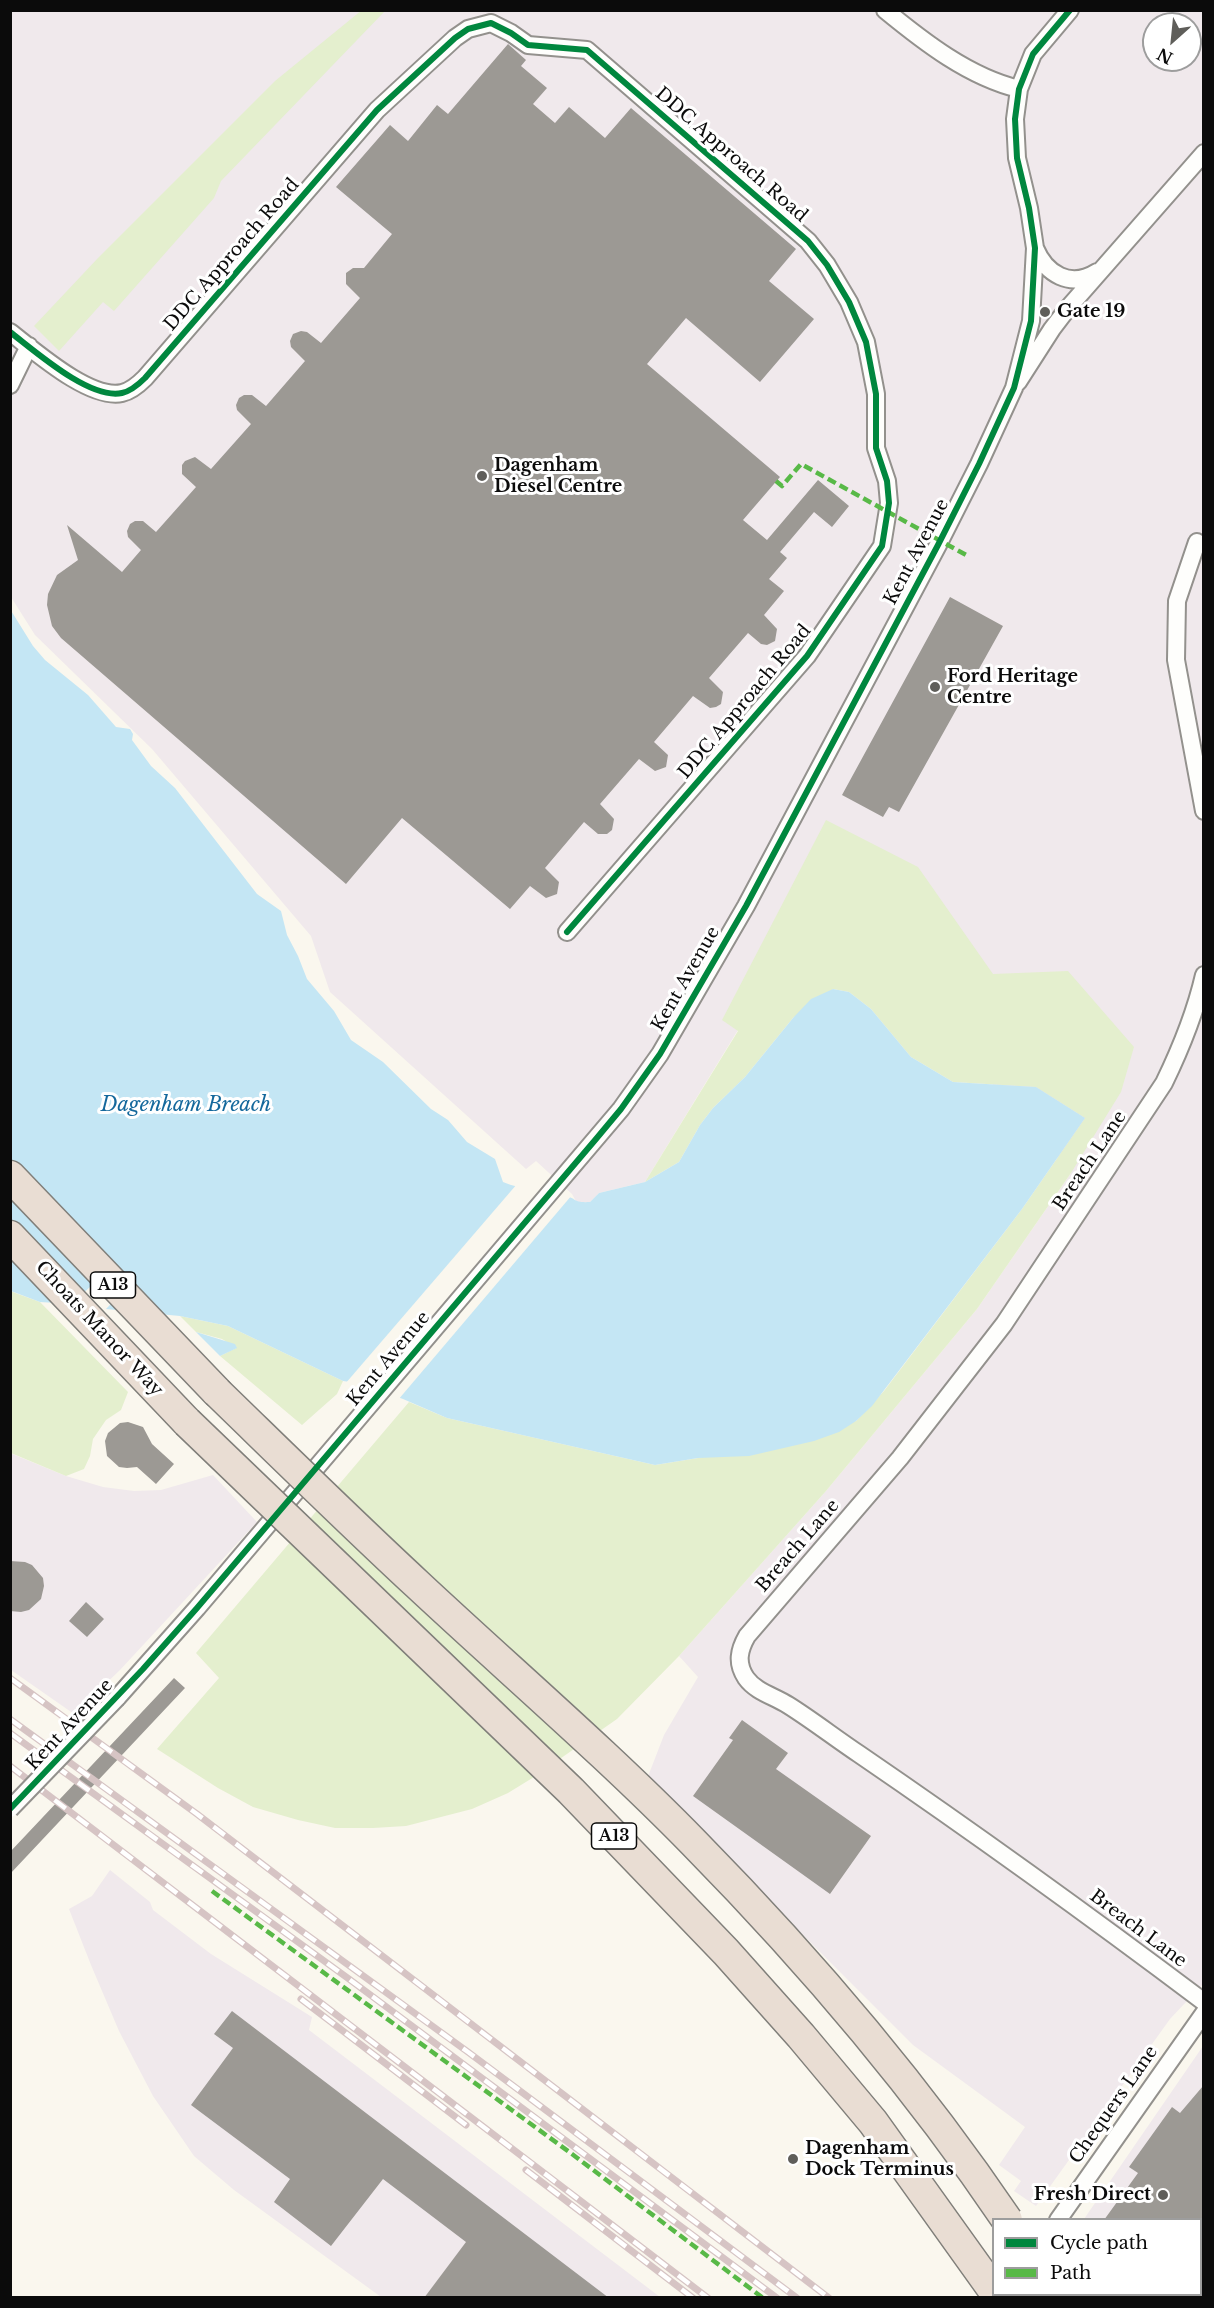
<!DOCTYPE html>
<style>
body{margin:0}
#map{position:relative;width:1214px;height:2308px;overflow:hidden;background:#faf7ee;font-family:"Libre Baskerville",serif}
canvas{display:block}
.frame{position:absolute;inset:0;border:12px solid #0b0b0b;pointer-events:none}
.legend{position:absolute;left:992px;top:2218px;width:210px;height:78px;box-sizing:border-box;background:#fff;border:2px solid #9d9d9d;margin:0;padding:8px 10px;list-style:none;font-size:18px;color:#0b0b0b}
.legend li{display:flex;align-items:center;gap:12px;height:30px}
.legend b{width:30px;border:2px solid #9d9d9d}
.north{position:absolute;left:1142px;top:12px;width:60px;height:60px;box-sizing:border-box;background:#fff;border:2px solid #9d9d9d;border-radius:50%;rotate:207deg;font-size:16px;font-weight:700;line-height:24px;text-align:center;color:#0b0b0b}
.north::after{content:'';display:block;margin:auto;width:21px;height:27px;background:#5f5e5a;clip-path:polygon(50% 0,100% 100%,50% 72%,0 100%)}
</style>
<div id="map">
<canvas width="1214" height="2308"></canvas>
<div class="frame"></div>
<ul class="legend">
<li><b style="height:8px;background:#00873e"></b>Cycle path</li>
<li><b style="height:8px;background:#58b947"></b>Path</li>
</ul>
<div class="north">N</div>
</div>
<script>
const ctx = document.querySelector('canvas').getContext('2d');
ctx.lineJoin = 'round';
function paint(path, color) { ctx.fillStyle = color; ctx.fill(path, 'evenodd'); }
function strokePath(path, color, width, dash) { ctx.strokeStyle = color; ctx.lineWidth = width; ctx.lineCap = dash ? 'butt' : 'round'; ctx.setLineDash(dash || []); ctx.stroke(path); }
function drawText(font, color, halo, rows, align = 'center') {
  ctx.font = font + ' "Libre Baskerville",serif'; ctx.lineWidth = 6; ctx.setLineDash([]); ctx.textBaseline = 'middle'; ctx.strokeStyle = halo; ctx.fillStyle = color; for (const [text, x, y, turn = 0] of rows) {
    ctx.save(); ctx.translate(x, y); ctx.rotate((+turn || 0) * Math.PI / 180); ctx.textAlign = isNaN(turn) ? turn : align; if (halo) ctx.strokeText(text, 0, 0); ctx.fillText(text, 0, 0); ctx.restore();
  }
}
paint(new Path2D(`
 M10,11H1203V1984L1170,2019L1036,2206L1014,2191L1021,2181L999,2165L1025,2127L913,2045L647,1779L664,1735L698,1677L679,1656L826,1491L977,1309L1071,1173L840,912L738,1030L645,1182L599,1193L590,1202L577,1203L572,1194L536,1161L526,1169L330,992L311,936L152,749L35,635L11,597ZM1154,24H1190V60H1154Z
 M10,1453L66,1476L103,1487L134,1491L161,1490L213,1475L257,1522L120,1670L74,1714L11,1670Z
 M110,1870L150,1902L153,1910L211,1954L312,2017L309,2030L660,2297H381L234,2190L194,2156L153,2096L119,2031L91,1965L69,1909L92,1896Z
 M1203,2046V2297L1030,2298L1033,2294H1200V2220L1084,2219Z`), '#f0e9ec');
paint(new Path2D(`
 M362,10L385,11L221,181L214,198L114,311L103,302L59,351L34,326L98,258L275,81Z
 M826,820L918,867L993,974L1068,971L1134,1047L1121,1092L1071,1173L977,1309L826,1491L679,1656L617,1719L534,1777L508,1793L472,1809L406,1826L373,1828H335L298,1820L253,1807L218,1788L157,1749L219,1678L196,1653L409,1402L447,1418L655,1465L698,1458L856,1421L884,1391L1022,1209L1085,1118L1036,1087L953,1082L911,1057L871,1009L849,992L833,989L793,1018L745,1077L713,1108L700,1125L679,1162L645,1182L738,1031L722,1020Z
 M10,1291L40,1302L128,1392L121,1410L106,1420L93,1439L90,1456L84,1469L66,1476L11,1453Z
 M180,1316L228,1326L343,1381L337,1394L302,1425L220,1356L236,1348L222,1339L196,1332Z`), '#e4efce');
paint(new Path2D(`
 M10,609L33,646L45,660L88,695L116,727L130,729L133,734L132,740L151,766L175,788L257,894L281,911L287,935L298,956L307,979L334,1011L351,1040L383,1062L431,1109L448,1120L467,1142L495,1159L503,1182C522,1191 544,1188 564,1195C578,1199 573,1203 590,1202L599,1193L645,1182L679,1162L700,1125L713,1108L745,1077L793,1018L811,999L833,989L849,992L871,1009L911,1057L953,1082L1036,1087L1085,1118L1022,1209L872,1406L856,1421L839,1432L814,1441L749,1456L698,1458L655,1465L447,1418L403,1399L357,1383L343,1381L228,1326L180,1316L106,1309L132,1282L114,1264L72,1304L40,1302L11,1291Z
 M196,1332L235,1344L237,1348L220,1356Z`), '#c4e6f4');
paint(new Path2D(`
 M517,1184L566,1192L572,1195L398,1400L345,1384Z`), '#faf7ee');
paint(new Path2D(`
 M508,44L526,60L521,66L547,88L533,104L555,123L569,107L605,138L631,108L796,249L769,281L814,319L760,382L686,318L647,364L780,477L743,520L767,540L818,480L849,506L832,527L814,512L780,552L787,558L769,579L784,591L764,615L777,629L775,641L767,645L761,644L748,633L709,678L723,692L721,704L716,707L710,708L693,696L654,742L668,755L666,767L655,771L639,759L600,804L614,819L612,830L607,834H598L584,822L545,868L559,882L557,894L546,898L530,886L510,909L402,818L346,884L61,638L52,626L47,605L48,594L57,575L78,560L67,525L122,572L141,550L128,537L127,531L130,524L135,521H143L156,532L196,487L182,474V465L185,461L195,457L211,469L251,424L237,410L236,405L239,398L244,395H252L266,406L305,361L291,347L290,341L293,334L301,331L307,332L321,343L360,298L346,284V273L353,268H364L392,234L336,187L390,125L408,141L437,105L448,114Z
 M950,597L1003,626L899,812L889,807L883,817L842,795Z
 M128,1422L143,1427L152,1444L174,1464L156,1484L137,1467L127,1468L119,1467L107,1456L105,1441L108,1433L120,1423Z
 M10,1561L25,1562L32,1565L43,1578L44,1586L41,1599L29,1610L21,1612L10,1611Z
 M86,1602L104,1619L87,1637L69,1621Z
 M174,1678L185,1688L10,1874V1852Z
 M742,1720L788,1753L776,1769L871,1836L830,1894L693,1796L733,1740L729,1738Z
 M232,2011L609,2298H424L466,2242L383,2179L331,2246L274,2202L290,2179L191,2105L233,2048L214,2034Z
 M1203,2086V2220H1104L1138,2173L1129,2167L1172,2107L1180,2113Z`), '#9c9994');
const street = new Path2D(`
 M885,10C924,42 969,77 1019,89
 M1035,248C1046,274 1070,289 1097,272
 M10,332C36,352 90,400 122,393C131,391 139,384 145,378L377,110L455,38L468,29L491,23L511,33L528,45L587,50L808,241L827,265L849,302L866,342L876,394V448L887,481L889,503L882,546L807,656L567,932
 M1018,382L1052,329L1068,308L1204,153
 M10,385L29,346
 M1197,542L1177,601L1176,660L1204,811
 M1204,975C1195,1014 1181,1048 1164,1083L1004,1324L900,1458L747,1636C739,1650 736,1663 746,1678C756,1692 774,1696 788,1705C812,1720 835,1738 859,1754C976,1834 1091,1917 1204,2002
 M117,1698L197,1608L621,1109L660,1054L746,906L938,545L979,464L1014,388L1031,321L1035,248L1029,208L1017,158L1015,119L1019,89L1033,54L1070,10
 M1058,2220L1204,2013`);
const highway = new Path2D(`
 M10,1176L217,1392
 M10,1236L187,1422
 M1057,2294L1059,2298`);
strokePath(street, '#93918d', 20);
strokePath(highway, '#807f7a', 33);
strokePath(street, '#fefefc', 16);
strokePath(highway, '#e9ddd3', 30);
const rail = new Path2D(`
 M10,1678L197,1814L829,2298
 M10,1719L468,2052L797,2298
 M10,1733L349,1979L777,2298
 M10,1766L708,2298
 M301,1999L466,2125
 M526,2170L693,2298`);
strokePath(rail, '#d6c4c4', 7);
strokePath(rail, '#fff', 4.5, [14]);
const streetBridge = new Path2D(`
 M10,1809L117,1698`);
const highwayBridge = new Path2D(`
 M217,1392C283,1456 349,1521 417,1584C509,1670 606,1753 694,1843C809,1960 915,2084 1007,2220
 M187,1422L571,1791L726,1952L801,2036L873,2122L994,2291`);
strokePath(streetBridge, '#93918d', 20, []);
strokePath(highwayBridge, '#807f7a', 33, []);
strokePath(streetBridge, '#fefefc', 16);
strokePath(highwayBridge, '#e9ddd3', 30);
strokePath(new Path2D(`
 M776,481L782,486L801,464L968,556
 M212,1891L572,2154L763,2298`), '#58b947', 4.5, [9, 4.5]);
strokePath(new Path2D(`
 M10,332C36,352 90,400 122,393C131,391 139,384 145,378L377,110L455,38L468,29L491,23L511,33L528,45L587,50L808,241L827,265L849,302L866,342L876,394V448L887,481L889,503L882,546L807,656L567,932
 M10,1809L143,1669L197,1608L596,1139L621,1109L660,1054L746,906L938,545L979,464L1014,388L1031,321L1035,248L1029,208L1017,158L1015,119L1019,89L1033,54L1070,10`), '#00873e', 6);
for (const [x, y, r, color] of [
 [1045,312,6,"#5f5e5a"],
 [482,476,6,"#5f5e5a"],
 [935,687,6,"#5f5e5a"],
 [793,2159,6,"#5f5e5a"],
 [1163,2195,6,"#5f5e5a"]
]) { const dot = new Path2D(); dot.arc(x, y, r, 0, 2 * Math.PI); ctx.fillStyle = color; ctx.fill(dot); strokePath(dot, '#fff', 2); }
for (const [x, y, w] of [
 [113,1285,45],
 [614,1836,45]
]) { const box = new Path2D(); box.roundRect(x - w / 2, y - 13, w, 26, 4.5); ctx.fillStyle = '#fff'; ctx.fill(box); strokePath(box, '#0b0b0b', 1.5); }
drawText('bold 16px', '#0b0b0b', null, [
 ["A13",113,1285],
 ["A13",614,1836]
]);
drawText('18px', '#0b0b0b', '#fff', [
 ["DDC Approach Road",731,155,41],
 ["DDC Approach Road",232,255,-49],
 ["Kent Avenue",917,552,-62],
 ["DDC Approach Road",745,702,-50],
 ["Kent Avenue",686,979,-60],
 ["Breach Lane",1090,1161,-56],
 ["Choats Manor Way",99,1329,47],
 ["Kent Avenue",389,1359,-50],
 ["Breach Lane",798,1546,-49],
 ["Kent Avenue",70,1725,-47],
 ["Breach Lane",1138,1929,37],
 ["Chequers Lane",1114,2105,-55]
]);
drawText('bold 18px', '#0b0b0b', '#fff', [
 ["Gate 19",1057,312],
 ["Dagenham",494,466],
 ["Diesel Centre",494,487],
 ["Ford Heritage",947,677],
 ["Centre",947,698],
 ["Dagenham",805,2149],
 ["Dock Terminus",805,2170],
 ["Fresh Direct",1151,2195,"right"]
], 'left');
drawText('italic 20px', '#14689c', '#fff', [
 ["Dagenham Breach",186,1105]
]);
</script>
